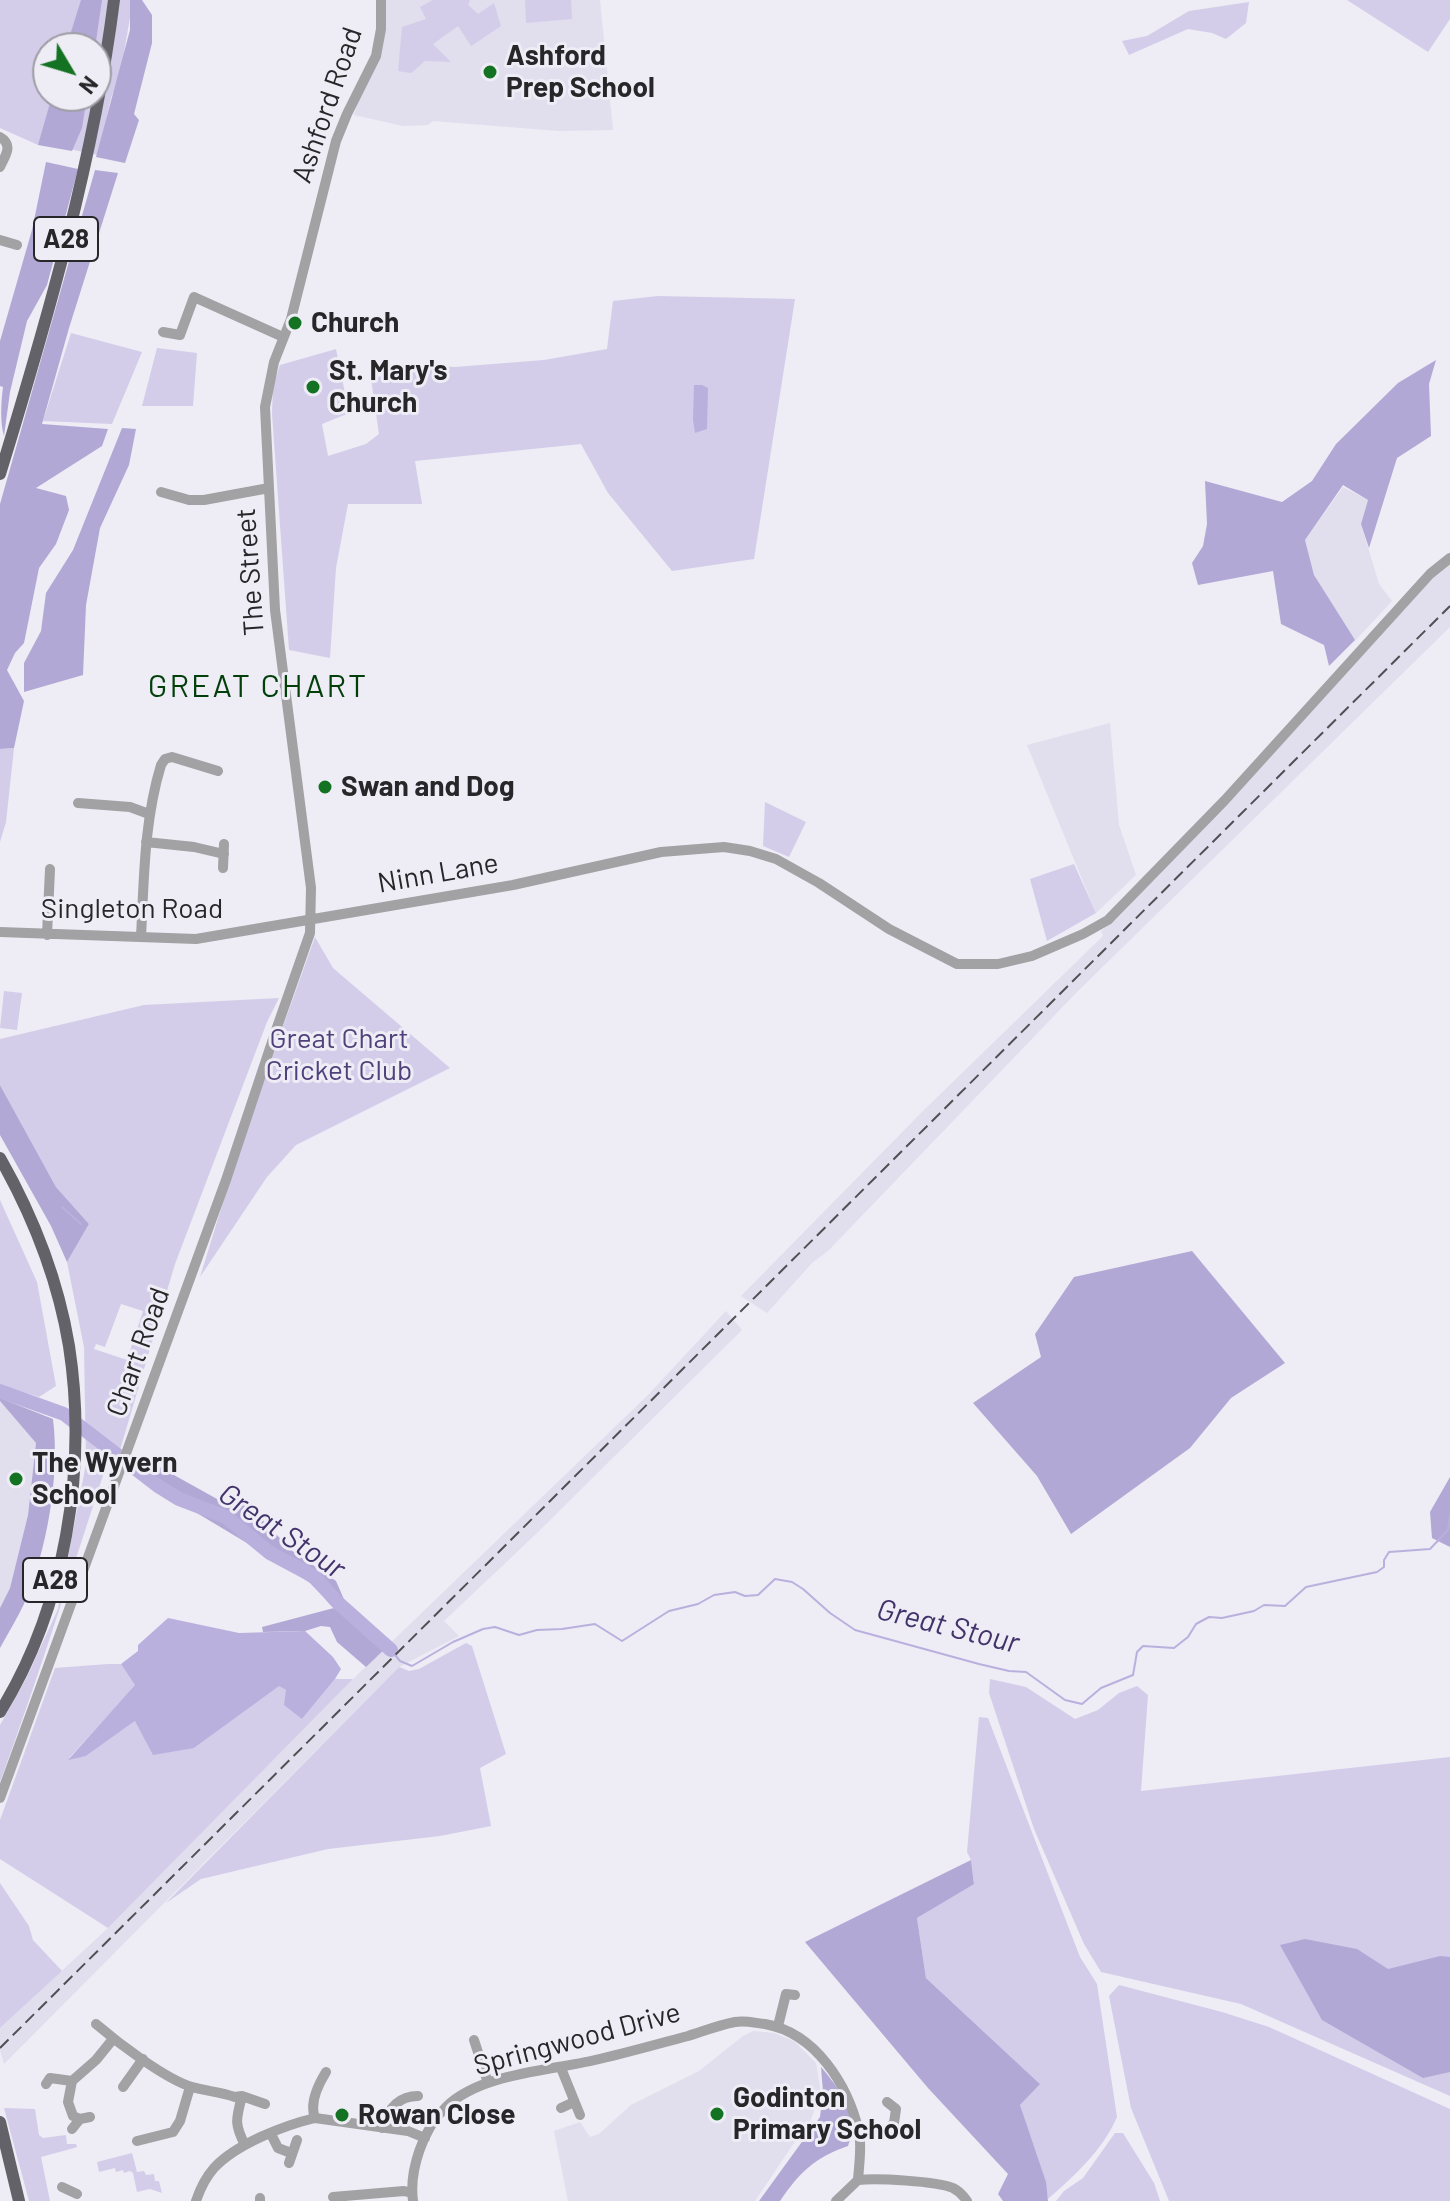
<!DOCTYPE html>
<style>
body{margin:0}
#map{position:relative;width:1450px;height:2201px;overflow:hidden;background:#eeecf5;font-family:Barlow,sans-serif}
canvas{display:block}
.north{position:absolute;left:32px;top:32px;width:80px;height:80px;box-sizing:border-box;background:#eeecf5;border:2px solid #9e9da3;border-radius:50%;rotate:128deg;font-size:22px;font-weight:700;line-height:32px;text-align:center;color:#272629}
.north::after{content:'';display:block;margin:auto;width:28px;height:36px;background:#147322;clip-path:polygon(50% 0,100% 100%,50% 72%,0 100%)}
</style>
<div id="map">
<canvas width="1450" height="2201"></canvas>
<div class="north">N</div>
</div>
<script>
const ctx = document.querySelector('canvas').getContext('2d');
ctx.lineJoin = 'round';
function paint(path, color) { ctx.fillStyle = color; ctx.fill(path, 'evenodd'); }
function strokePath(path, color, width, dash) { ctx.strokeStyle = color; ctx.lineWidth = width; ctx.lineCap = dash ? 'butt' : 'round'; ctx.setLineDash(dash || []); ctx.stroke(path); }
function drawText(font, color, halo, rows, align = 'center') {
  ctx.font = font + ' Barlow,sans-serif'; ctx.lineWidth = 6; ctx.setLineDash([]); ctx.textBaseline = 'middle'; ctx.strokeStyle = halo; ctx.fillStyle = color; for (const [text, x, y, turn = 0] of rows) {
    ctx.save(); ctx.translate(x, y); ctx.rotate((+turn || 0) * Math.PI / 180); ctx.textAlign = isNaN(turn) ? turn : align; if (halo) ctx.strokeText(text, 0, 0); ctx.fillText(text, 0, 0); ctx.restore();
  }
}
paint(new Path2D(`
 M383,0H600L613,130L559,131L433,121L428,125L403,126L354,115L358,100L379,58Z
 M1343,487L1368,500L1361,524L1379,584L1392,601L1354,642L1314,575L1305,540Z
 M1450,565V627L1077,992L828,1251L812,1263L767,1313L741,1296L922,1112L1103,936L1101,931L1117,919L1429,581Z
 M1110,723L1119,825L1136,875L1096,913L1027,745Z
 M726,1311L742,1330L536,1534L444,1621L459,1636L399,1667L4,2064L0,2050V2028L108,1928L353,1679L647,1396Z
 M0,1401L36,1443L28,1515L10,1588L0,1608Z
 M753,2031L774,2033L794,2041L816,2063L821,2093L808,2127L796,2140L755,2201H568L554,2131L580,2122L590,2137L599,2134L631,2105L699,2071L743,2036Z`), '#e1deee');
paint(new Path2D(`
 M0,0H133L121,70L111,98L98,155L41,143L38,145L0,128ZM48,48H96V96H48Z
 M433,0H470L468,5L478,14L494,3L501,26L471,46L458,26L433,44L451,62L425,61L411,73L398,71L402,27L426,19L420,7Z
 M525,0H571L572,19L526,23Z
 M1347,0H1450V19L1428,52Z
 M1249,2L1246,23L1226,39L1212,33L1188,29L1129,55L1122,41L1147,36L1189,11Z
 M658,296L795,299L754,559L672,571L608,493L581,444L415,461L422,504H348L336,568L330,658L289,650L272,414L273,386L280,365L336,349L349,413L322,424L328,456L366,444L379,434L371,379L420,365L455,367L544,360L607,349L613,301Z
 M71,333L142,352L112,424L43,421Z
 M157,348L197,353L193,406H142Z
 M14,748L6,822L0,842V749Z
 M765,802L806,822L789,857L763,846Z
 M1074,864L1096,913L1047,941L1030,879Z
 M315,937L333,968L450,1068L296,1145L267,1177L200,1277L242,1141Z
 M4,991L22,993L17,1030L0,1028Z
 M279,998L267,1022L175,1264L120,1450L110,1454C74,1563 40,1673 0,1782V1725L27,1677L58,1609L86,1464L84,1347L67,1262L89,1224L56,1187L0,1085V1039L144,1005ZM121,1304L143,1311L127,1360L94,1349L96,1344L105,1347Z
 M0,1200L37,1282L56,1386L39,1397L0,1385Z
 M466,1643L472,1646L506,1754L480,1768L491,1826L440,1836L328,1849L201,1879L166,1903L399,1667L409,1671L419,1669Z
 M108,1664H121L136,1685L69,1758L86,1756L135,1721L194,1748L279,1685L286,1690L302,1719L335,1679H353L108,1928L0,1859V1820L55,1668Z
 M990,1679L1026,1687L1075,1719L1098,1710L1119,1693L1137,1686L1148,1695L1141,1791L1450,1757V2096L1241,2004L1101,1972L1084,1944L1034,1829L989,1693Z
 M979,1717L988,1718L1080,1957L1097,1984L1117,2117C1103,2150 1074,2176 1048,2199L1020,2105L1039,2083L926,1978L917,1918L974,1883L971,1860L967,1852Z
 M0,1883L29,1926L33,1940L62,1971L0,2028Z
 M1119,1985L1222,2012L1269,2027L1450,2109V2201H1169L1131,2108L1109,1996Z
 M4,2108L35,2109L39,2135L43,2138L66,2135L67,2144H76L77,2147L74,2148L41,2157L50,2201H29Z
 M1115,2133H1123L1154,2183L1160,2201H1056L1064,2191L1083,2178Z
 M132,2153L137,2172L144,2171L146,2175L154,2174L155,2181H159L162,2193L150,2189L137,2192L133,2173L130,2171L124,2173L123,2170L116,2172L115,2168L99,2172L97,2162Z`), '#d3cdea');
paint(new Path2D(`
 M81,0H102L95,48H66Z
 M130,0H142L152,15V43L134,114L139,120L125,163L96,157L130,30Z
 M52,96H87L82,128L72,151L38,145Z
 M46,162L78,169L47,285L27,321L10,392L4,436C0,423 1,402 3,387L0,386V341L32,230Z
 M95,170L118,173L69,328L42,424L108,429L102,446L36,488L66,496L69,510L56,544L39,568L24,643L15,653L7,670L24,701L14,748L0,749V504Z
 M1436,360L1429,384L1431,436L1397,458L1369,548L1361,524L1368,500L1343,485L1305,540L1314,575L1355,640L1329,666L1324,645L1281,624L1273,571L1198,585L1192,563L1203,546L1207,524L1205,481L1282,502L1312,481L1336,444L1398,383Z
 M122,428L136,429L129,465L100,528L86,605L83,675L24,692V663L41,631L46,593L73,550Z
 M0,1085L56,1187L89,1224L67,1262L51,1226L0,1135Z
 M1192,1251L1285,1363L1231,1398L1190,1448L1071,1534L1037,1476L973,1403L1041,1357L1035,1334L1074,1277Z
 M0,1398L53,1419C60,1477 47,1550 24,1604C17,1619 8,1633 0,1648V1608L10,1588L28,1515L36,1443L0,1401Z
 M138,1455L235,1509L244,1500L291,1550L336,1581L346,1604L390,1644L366,1667L337,1642L330,1627L321,1626L305,1631L263,1632L262,1627L334,1608L310,1583L277,1561L130,1473Z
 M1450,1477V1547L1432,1538L1430,1512Z
 M971,1860L974,1884L917,1918L926,1978L1040,2084L1020,2105L1046,2182L1048,2201H1003L998,2194L1008,2174L928,2088L805,1942Z
 M1305,1939L1357,1949L1388,1969L1440,1956L1450,1957V2072L1423,2078L1322,2020L1280,1945Z
 M821,2067C835,2083 850,2104 853,2127C853,2133 850,2140 848,2146C814,2158 800,2172 780,2201H759L820,2117L823,2092Z`), '#b2a8d5');
paint(new Path2D(`
 M694,385H702L708,388L707,429L695,433L693,420Z
 M168,1618L239,1633L305,1631L333,1657L341,1669L335,1679L302,1719L284,1705L286,1690L279,1686L194,1748L153,1755L135,1721L86,1756L68,1760L135,1685L121,1664L138,1651V1645Z`), '#bab0de');
strokePath(new Path2D(`
 M62,1207L81,1224
 M391,1650L400,1661L412,1666L453,1642L483,1629L495,1627L519,1635L537,1630L562,1629L595,1624L622,1641L669,1611L698,1604L714,1595L735,1592L745,1596L758,1595L775,1579L792,1582L803,1589L830,1613L855,1630L979,1664L1009,1671L1026,1672L1065,1700L1082,1704L1101,1688L1133,1675L1137,1652L1143,1646L1174,1648L1188,1637L1196,1624L1209,1617L1222,1618L1254,1611L1264,1605L1285,1606L1306,1587L1377,1572L1384,1567V1560L1389,1552L1430,1549L1448,1530L1450,1516`), '#bab0de', 2);
strokePath(new Path2D(`
 M0,1391L64,1414L158,1486L179,1499L226,1517L270,1553L315,1577L336,1601L391,1650`), '#bab0de', 14);
strokePath(new Path2D(`
 M0,137C14,145 5,156 0,167
 M0,240L17,245
 M163,332L180,335L194,297L283,337
 M161,492L189,500H204L269,488
 M78,803L130,807L149,814
 M146,842L194,847L224,854
 M223,868L224,844
 M0,932L196,939L513,885L661,852L724,847L750,851L776,859L819,883L889,929L957,964H998L1032,956L1083,934L1108,920L1225,800L1430,574L1450,558
 M47,935L50,869
 M141,937C144,879 144,821 161,765L165,759L172,757L218,771
 M0,1798L226,1180L275,1033L310,933L311,888L275,610L265,407L274,362L291,319L336,141L347,114L376,56L381,29V0
 M96,2024C117,2042 165,2079 192,2087C206,2091 221,2092 235,2097L242,2096L265,2104
 M778,2026L786,1994L795,1995
 M474,2040L488,2083
 M561,2068L580,2115
 M72,2081L68,2102L73,2116L80,2119
 M46,2084L50,2078L72,2081L96,2060L113,2039
 M123,2087L143,2059
 M242,2096C236,2119 234,2124 245,2145
 M561,2108L574,2102
 M315,2118C309,2103 318,2085 326,2072
 M382,2128C388,2109 398,2096 418,2096
 M72,2129L80,2119L90,2117
 M271,2134L278,2148L291,2153
 M859,2135L887,2129L894,2123L896,2109L887,2102
 M137,2141L173,2132L180,2121L190,2087
 M289,2163L297,2140
 M858,2180C877,2178 936,2181 953,2188C959,2191 963,2195 967,2201
 M62,2187L77,2194
 M333,2197L404,2191L412,2193
 M260,2198V2201
 M196,2201C200,2189 206,2177 214,2168C236,2144 285,2125 315,2118L408,2131L425,2138
 M413,2201C409,2170 423,2129 446,2107C481,2073 549,2071 595,2060C626,2053 657,2044 688,2036C704,2031 719,2025 735,2022C745,2020 755,2023 765,2024C816,2033 848,2085 859,2132C862,2147 859,2165 858,2180
 M836,2201L858,2180`), '#a2a1a4', 10);
strokePath(new Path2D(`
 M0,474C47,321 94,159 114,0
 M0,1158C33,1216 58,1280 69,1346C88,1469 65,1607 0,1712
 M0,2122L19,2201`), '#636268', 12);
strokePath(new Path2D(`
 M0,2048L1450,606`), '#504f53', 2, [12, 6]);
for (const [x, y, r, color] of [
 [490,72,8,"#147322"],
 [295,323,8,"#147322"],
 [313,387,8,"#147322"],
 [325,787,8,"#147322"],
 [16,1479,8,"#147322"],
 [717,2114,8,"#147322"],
 [342,2115,8,"#147322"]
]) { const dot = new Path2D(); dot.arc(x, y, r, 0, 2 * Math.PI); ctx.fillStyle = color; ctx.fill(dot); strokePath(dot, '#eeecf5', 3); }
for (const [x, y, w] of [
 [66,239,64],
 [55,1580,64]
]) { const box = new Path2D(); box.roundRect(x - w / 2, y - 22, w, 44, 6); ctx.fillStyle = '#eeecf5'; ctx.fill(box); strokePath(box, '#272629', 2); }
drawText('bold 26px', '#272629', null, [
 ["A28",66,239],
 ["A28",55,1580]
]);
drawText('bold 28px', '#272629', '#eeecf5', [
 ["Ashford",506,56],
 ["Prep School",506,88],
 ["Church",311,323],
 ["St. Mary's",329,371],
 ["Church",329,403],
 ["Swan and Dog",341,787],
 ["The Wyvern",32,1463],
 ["School",32,1495],
 ["Godinton",733,2098],
 ["Primary School",733,2130],
 ["Rowan Close",358,2115]
], 'left');
drawText('28px', '#272629', '#eeecf5', [
 ["Ashford Road",327,105,-71],
 ["The Street",250,572,-94],
 ["Ninn Lane",438,873,-10],
 ["Singleton Road",132,909],
 ["Chart Road",138,1352,-70],
 ["Springwood Drive",577,2039,-15]
]);
drawText('28px', '#51417b', '#eeecf5', [
 ["Great Chart",339,1039],
 ["Cricket Club",339,1071]
]);
drawText('italic 30px', '#43336b', '#eeecf5', [
 ["Great Stour",282,1531,34],
 ["Great Stour",948,1626,14]
]);
ctx.letterSpacing = '2px';
drawText('32px', '#023f0b', '#eeecf5', [
 ["GREAT CHART",258,686]
]);
ctx.letterSpacing = '0px';
</script>
